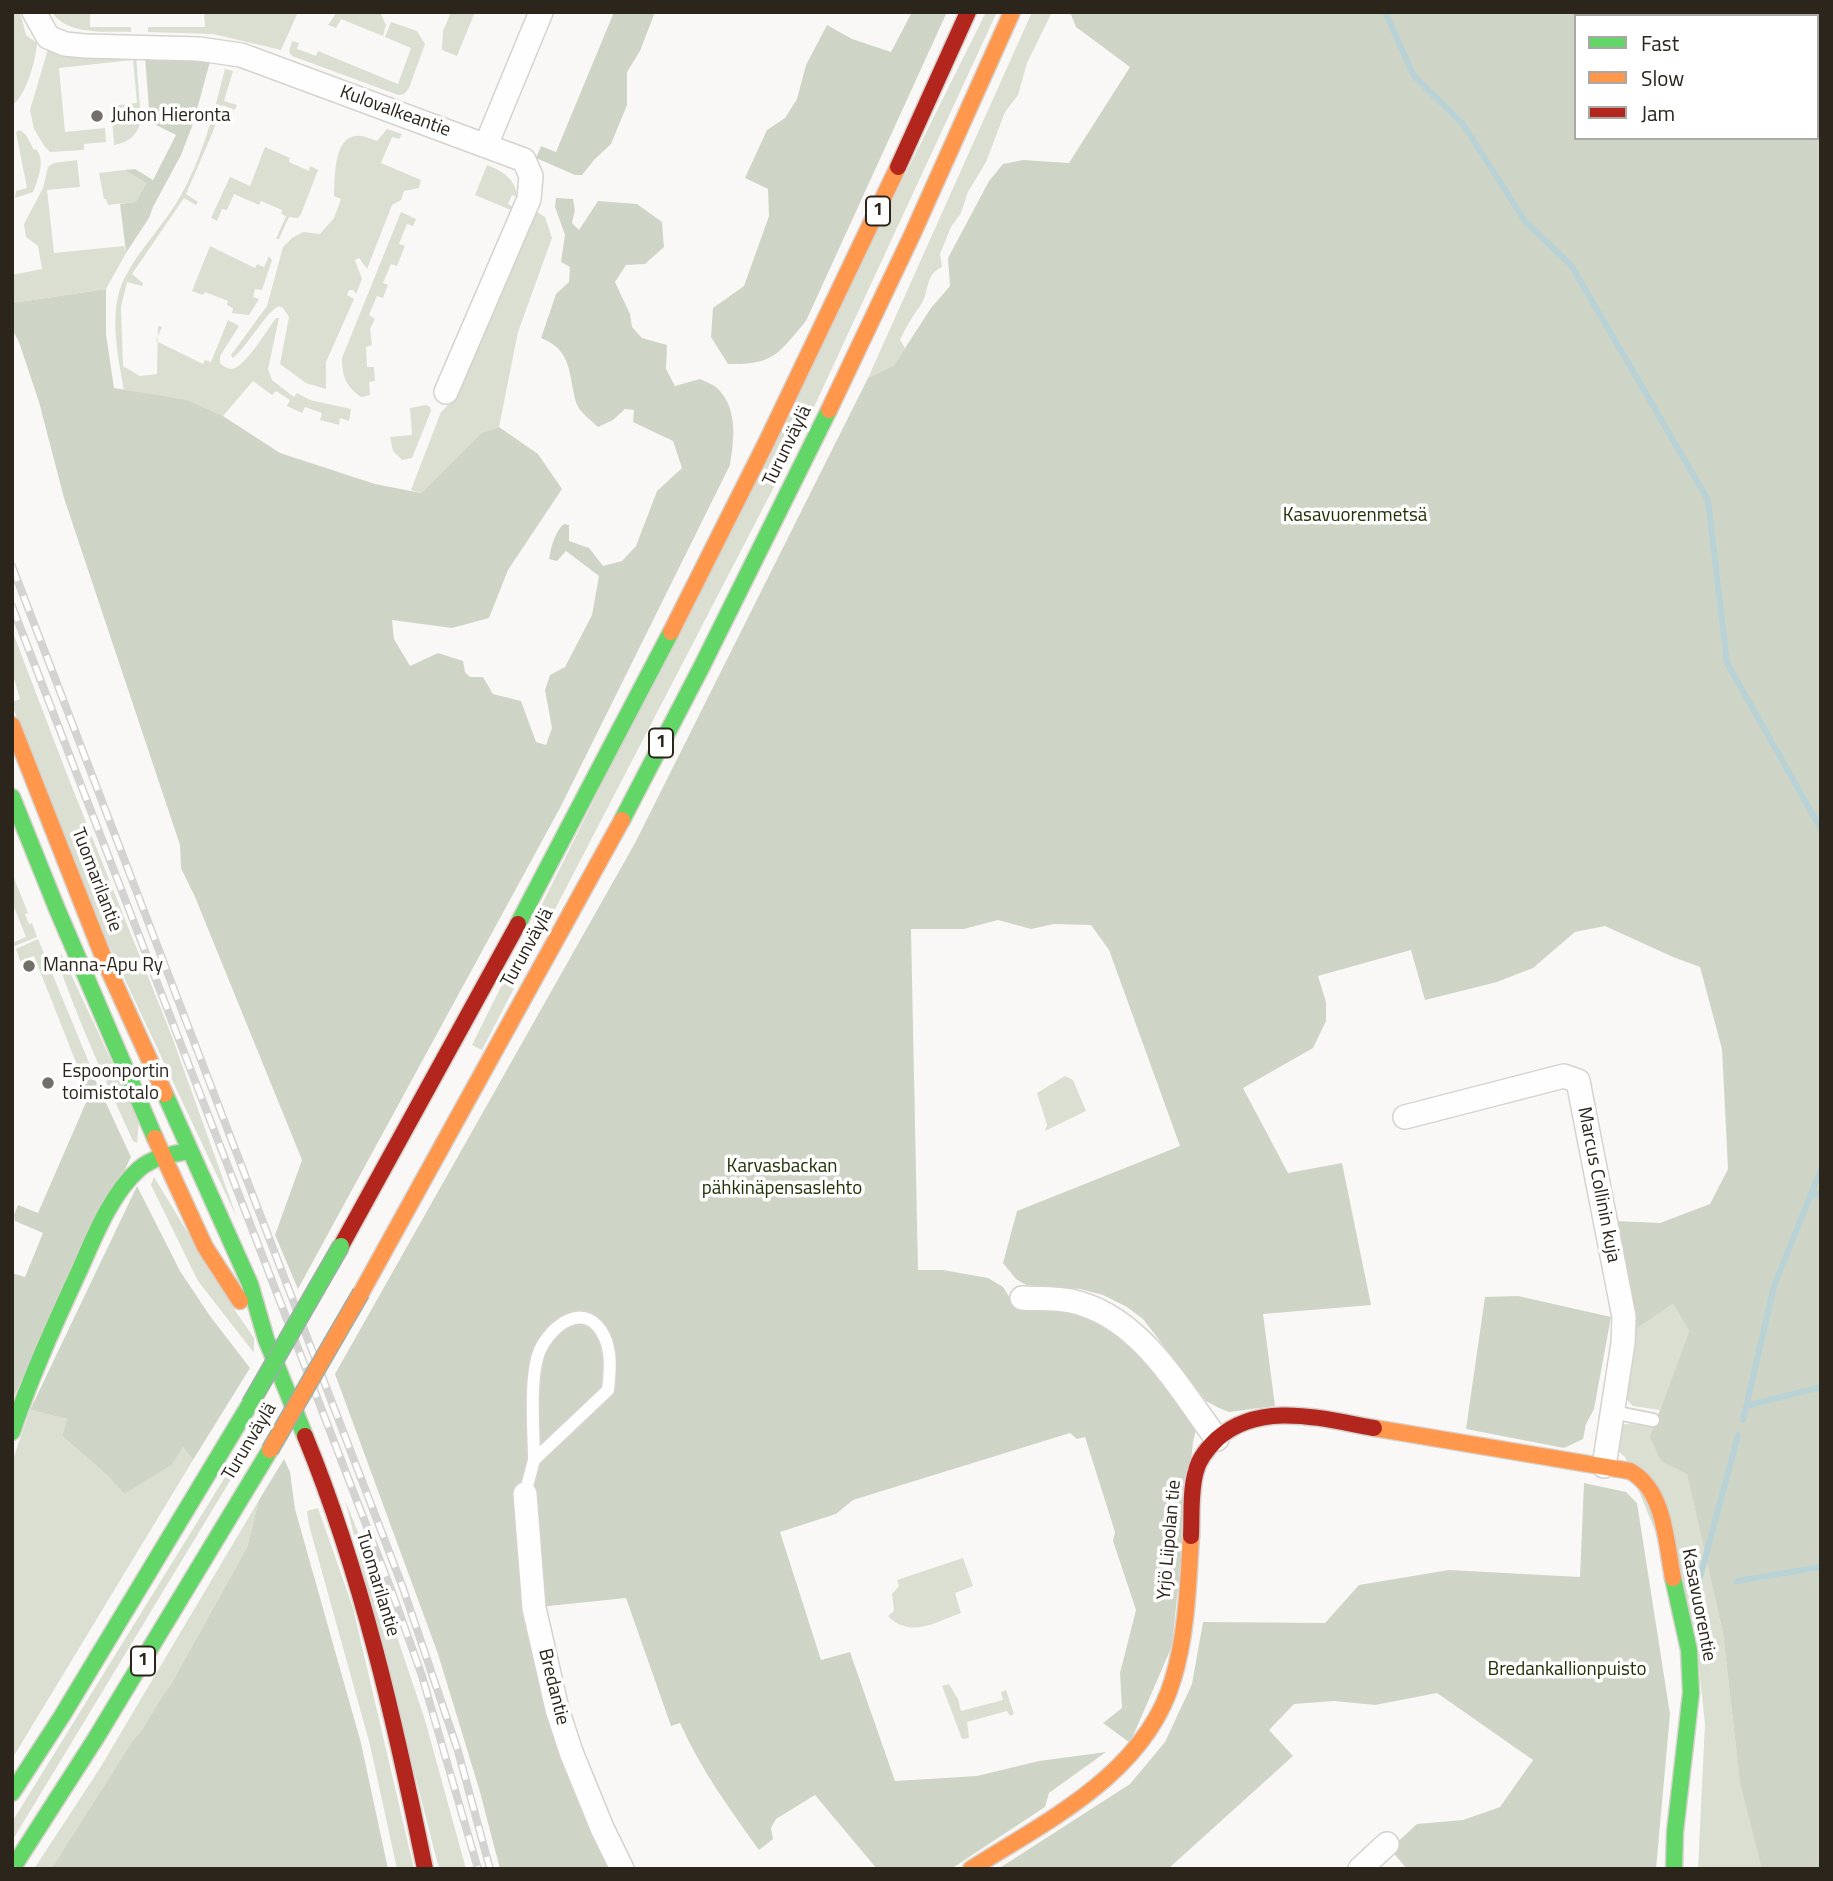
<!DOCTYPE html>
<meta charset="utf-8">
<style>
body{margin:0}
#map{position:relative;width:1833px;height:1881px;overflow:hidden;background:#faf8f6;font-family:"Titillium Web",sans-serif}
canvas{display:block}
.frame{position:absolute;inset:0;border:14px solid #2b251b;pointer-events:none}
.legend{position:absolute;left:1574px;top:14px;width:245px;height:126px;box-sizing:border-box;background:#fff;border:2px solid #aaa8a4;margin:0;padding:9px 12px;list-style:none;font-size:21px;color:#2b251b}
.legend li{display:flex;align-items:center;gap:14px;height:35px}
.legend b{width:35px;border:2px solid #aaa8a4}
</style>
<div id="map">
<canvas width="1833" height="1881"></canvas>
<div class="frame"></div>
<ul class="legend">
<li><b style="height:9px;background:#63d668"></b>Fast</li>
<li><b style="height:9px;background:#ff974d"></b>Slow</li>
<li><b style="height:9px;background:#b3261e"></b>Jam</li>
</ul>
</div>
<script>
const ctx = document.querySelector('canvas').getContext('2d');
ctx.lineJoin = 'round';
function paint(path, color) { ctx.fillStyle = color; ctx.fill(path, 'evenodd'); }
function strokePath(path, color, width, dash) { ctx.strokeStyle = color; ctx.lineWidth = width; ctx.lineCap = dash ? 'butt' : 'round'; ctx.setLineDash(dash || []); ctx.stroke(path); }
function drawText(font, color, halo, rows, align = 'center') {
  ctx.font = font + ' "Titillium Web",sans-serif'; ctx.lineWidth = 7; ctx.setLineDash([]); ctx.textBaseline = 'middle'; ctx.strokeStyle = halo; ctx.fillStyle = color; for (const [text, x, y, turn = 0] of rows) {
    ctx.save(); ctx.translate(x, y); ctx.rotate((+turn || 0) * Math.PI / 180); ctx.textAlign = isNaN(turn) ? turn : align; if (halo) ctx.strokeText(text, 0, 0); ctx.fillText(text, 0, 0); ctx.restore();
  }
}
paint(new Path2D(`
 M12,12H20L26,35L37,43C36,59 26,97 12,105Z
 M52,12L90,14V27H131V32C107,31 67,36 52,12Z
 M204,12H298L281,50L213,34L148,32V27H205Z
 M337,12L376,14L380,12L386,25L383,36L341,19L336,28L328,25Z
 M451,12H475L457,56L442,50L443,31Z
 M986,12H997L802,433L482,1050L472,1045Z
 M1032,12H1052L1027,63L1018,95L1005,112L986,162L968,192L961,213L951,227L940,254L942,267C924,275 930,293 920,306C912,317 906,327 900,340L905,348L894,365L868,378Z
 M391,22L417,31L425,44L409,88L404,94L398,95L292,56L289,52L292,41L299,43L297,49L316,56L318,51L398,84L411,48L385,37Z
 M48,49L136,55L140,108L111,111V106L137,103L133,60L59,68L65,132L105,128L106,142L84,144V150L50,152L45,147L34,129L30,110Z
 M225,69L233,71L224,101L237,105L235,110L222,105L212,134L186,194L198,202L196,205L184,198L132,274L143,283L142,286L127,282L121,307L123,366L140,376L157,374L158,326L162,327L156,341L203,364L205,360L211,362L228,320L239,326L220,356V363C224,367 229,370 235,368C247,363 267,330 276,318H279L268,369L272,380L294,397L297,393L310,400L351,409L349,421L340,418L339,425L320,420L322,413L305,407L302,413L287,406L290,400L276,391L272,395L253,381L223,416L188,400L124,390C118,357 108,311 124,279C139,249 165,224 181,195C203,156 214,112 225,69Z
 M141,114C141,131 132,142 114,145L112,117Z
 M387,129L402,134L399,139L392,137L381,163L421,180L419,188L404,191L401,200L392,205L367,269L359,258L355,260L362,279L356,294L353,290H349L347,295L354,299L326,362V389L306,383L280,364L289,317L283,308L279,306C266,312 247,347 233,358L231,355L267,306L283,247L292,238L303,232L320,234L334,218L341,199L334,196C335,180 333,139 355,136C363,135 371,139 377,141Z
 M20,130L26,135L34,150L36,149C46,161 38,179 33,192L15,198L16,191L27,188L16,132Z
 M265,147L290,158L289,162L309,171L310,166L318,170L301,214L298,218L289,217L279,239H276L286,216L281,214L282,210L261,201L259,205L234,194L227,210L222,209L217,221L211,218L230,177L250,186Z
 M77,160L80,187L47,190L54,253L124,246L126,253L106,289L12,303V275L42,269L38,246L26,237L24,224L43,188L48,167L54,163Z
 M487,165C503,171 516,180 517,197L512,195L508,204L513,207L511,210L475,195Z
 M124,170L146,183L136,202L108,205L106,199H104L99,173Z
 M401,212L416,219L413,226L407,224L399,244L405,246L397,266L391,264L383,283L388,285L383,298L377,296L369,315L375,319L370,329L372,345L366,347L367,367H374L375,381L369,382L370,395L361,397C346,386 342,377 342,358Z
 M537,212L545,217L552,238L518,332L499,427L481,433L421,493L411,490L441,412L450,403L511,256L523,244Z
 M210,246L255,268L257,264L264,267L269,256L272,260L262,290L255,289L253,297L259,299L249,315L232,313L233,308L227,305L228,301L205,292L203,295L192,291Z
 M426,405L430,407L431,411L412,458L402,460L393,451L390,437L412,435L410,408Z
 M12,630L68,777L171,1034L237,1218L96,918L12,705V702L20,699L12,672Z
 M12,873L28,913L25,914L29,924L32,923L37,937L12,947V943L26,937L12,902Z
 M38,939L92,1070L81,1075L34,956L20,961L16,949Z
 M57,953L62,955L139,1120L137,1143L133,1141C105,1080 77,1018 55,954Z
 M1065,1076L1073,1080L1086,1111L1045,1131L1047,1125L1037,1093Z
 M154,1177L236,1312L254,1338V1353L198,1281L151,1185Z
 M1673,1304L1689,1331L1660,1410L1633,1406L1627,1400L1636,1329Z
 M30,1410L67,1419L62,1436L109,1477L124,1494L183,1447L193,1460L12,1759V1462Z
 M1623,1424L1655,1425L1687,1473L1723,1634L1739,1772L1821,1869H1698L1705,1724L1695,1629L1625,1457L1619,1452Z
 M254,1430L259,1433L12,1841V1822Z
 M259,1500L247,1547L170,1686C156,1702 149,1724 133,1740L51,1869H34L100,1768Z
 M345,1500L382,1592L425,1720L466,1869H439Z
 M318,1508L353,1608L414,1869H397L370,1745L309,1525L307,1511Z
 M963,1558L973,1586L955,1593L961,1613C935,1622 911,1639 888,1616L894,1611L892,1594L899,1586L897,1580Z
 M949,1684L958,1699L961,1711L1003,1700L1001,1692L1006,1690L1014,1714L1010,1716L1007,1711L967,1722L969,1738L962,1739L942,1686Z`), '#dadfd1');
paint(new Path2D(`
 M614,12H655L640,51L627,72V105L611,144L595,159L582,175H575L536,158L541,146L556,152Z
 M912,12H947L806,321C778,354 774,365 728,364L711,337L713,308L744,286L769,216L768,189L745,178L767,130L785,118L797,99L806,65L827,25L852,39L891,52Z
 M1070,12H1821V1869H1762L1740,1782L1723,1634L1687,1474L1661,1461L1650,1437L1689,1331L1673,1304L1636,1329L1616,1221L1660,1223L1710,1204L1728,1169L1722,1049L1700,967L1673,957L1605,926L1575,932L1533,968L1497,982L1425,1000L1411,950L1318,976L1326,1002V1021L1313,1048L1243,1088L1288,1173L1342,1163L1371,1305L1263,1314L1275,1406L1229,1412L1219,1408L1206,1401L1143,1319L1127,1307L1103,1295L1080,1289L1026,1285L1016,1279L1003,1263L1017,1211L1180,1146L1109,950L1091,925L1054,924L1031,929L998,920L964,929H911L918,1270H943L988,1278L1003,1287L1010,1298L1019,1304L1085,1313L1123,1333L1197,1426L1193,1442L1172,1646L1130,1743L1103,1723L1122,1708L1120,1673L1136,1610L1113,1541L1115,1532L1085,1437L1077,1439L1070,1433L853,1500L836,1514L780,1532L821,1660L850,1652L895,1781L977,1776L1039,1761L1106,1752L1049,1793L1045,1807L951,1869H877L815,1795L776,1819L771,1828L773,1839L759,1850C730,1810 700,1768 680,1723L671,1726L626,1598L539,1607L522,1558L615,1869H500L480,1792L438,1654L335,1374L635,843L868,378L894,365L931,308L950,286L948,258L989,181L1003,164L1023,160L1069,163L1130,67L1076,27ZM1576,16H1817V138H1576Z
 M145,56L211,58L193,124L181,155L153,207L149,218L126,253L120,204L136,202L146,183L124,170L135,169L153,180L176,135L150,122Z
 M556,198L573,199L575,210L572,223L579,230L598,201L637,204L662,222L664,247L645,264L626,265L615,282L630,314L632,327L642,338L667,345L666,369L675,386L700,379C706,382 715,385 719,390C738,410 734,441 730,465L560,808L298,1289L275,1235L302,1160L195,897L181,868L180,845L64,498L39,402L19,342L12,329V303L106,289V334L114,388L188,400L223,416L280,453L375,484L421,493L481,433L499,427L538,454L562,489L508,570L489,618L452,628L392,620L394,639L410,666L438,653L463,661L465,672L470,677H483L493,694L521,701L536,742L546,745L552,728L545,690L550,675L565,667L592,615L599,576L566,551L557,561L549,559C551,547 555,531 564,524L569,525V541L589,548L603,566L622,561L636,546L657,491L682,468L673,441L633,422L634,410L625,409L613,420L598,427C591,420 578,411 576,402C568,374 573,351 541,338L556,294L569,282L570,267L561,262L565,235L555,207Z
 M94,1077L131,1157L12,1400V1273L25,1277L43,1233L15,1221L14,1215L18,1205L38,1213L91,1091L76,1084Z
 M137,1186L180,1271L210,1316L250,1368L193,1460L183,1447L171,1465L124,1494L109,1477L62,1436L67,1419L30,1410Z
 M1518,1296L1611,1317L1594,1409L1586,1424L1583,1439L1564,1448L1466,1429L1485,1297Z
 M284,1459L290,1472L295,1509L361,1743L388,1869H51L133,1740C149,1724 156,1702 170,1686L247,1547L259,1500Z
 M1584,1483L1626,1492L1637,1503L1670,1714L1656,1869H1407L1390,1849L1417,1824L1463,1820L1500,1807L1533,1760L1437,1693L1375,1705L1334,1701L1294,1704L1269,1730L1293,1756L1168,1869H998L1130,1784L1165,1742L1192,1684L1203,1622L1325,1623L1359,1585L1449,1570L1580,1577Z`), '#cfd5c6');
strokePath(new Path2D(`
 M1385,12L1414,76L1463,124L1525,221L1571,265L1708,500L1727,663L1821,829
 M1810,1196L1821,1193
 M1746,1406L1821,1387
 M1743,1420L1774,1286L1821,1169
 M1737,1581L1821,1567
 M1693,1604L1738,1435`), '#b9d2d6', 6);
const lane = new Path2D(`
 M1612,1412L1653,1420
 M525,1494L534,1460L608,1390C610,1372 612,1352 604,1336C587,1302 556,1321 542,1346C528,1370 534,1431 534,1460`);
const street = new Path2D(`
 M34,12L48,37L65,44L85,46L199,49L241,55L524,160L531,176L529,199L446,392
 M486,145L541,12
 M1405,1117L1564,1076L1578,1081L1624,1317L1623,1343L1604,1466
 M1022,1298C1038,1299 1056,1298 1071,1301C1140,1316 1177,1386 1217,1439
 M525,1494L534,1608L557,1709L571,1752L602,1828L622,1869
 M1360,1869L1387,1844`);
const fast = new Path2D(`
 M12,797L57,909L155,1138
 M622,820L701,668L829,410
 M518,924L671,632
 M165,1094L250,1284L266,1339L305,1436
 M12,1432C31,1376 55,1323 80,1269C95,1235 111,1194 139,1169C153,1157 172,1154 189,1151
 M1673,1578L1689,1650L1691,1693L1675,1832L1674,1869
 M12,1793L62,1716L250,1404
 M12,1869L96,1738L270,1450`);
const slow = new Path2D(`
 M829,410L913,233L1012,12
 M671,632L767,441L898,167
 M12,725L106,964L165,1094
 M155,1138L205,1247L240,1301
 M361,1293L622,820
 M1374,1428L1630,1471C1665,1490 1666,1543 1673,1578
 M971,1869C1048,1820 1146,1773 1173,1679C1187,1633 1188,1584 1191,1536`);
const jam = new Path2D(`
 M898,167L968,12
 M341,1246L518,924
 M305,1436C362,1575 395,1722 425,1869
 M1191,1536C1192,1515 1190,1491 1196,1471C1199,1458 1208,1448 1217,1439C1260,1400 1323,1419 1374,1428`);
strokePath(lane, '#d6d2cd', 16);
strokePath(street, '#d6d2cd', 26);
strokePath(fast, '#d6d2cd', 19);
strokePath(slow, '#d6d2cd', 19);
strokePath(jam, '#d6d2cd', 19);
strokePath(lane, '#fefefe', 12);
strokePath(street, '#fefefe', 23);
strokePath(fast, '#63d668', 16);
strokePath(slow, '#ff974d', 16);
strokePath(jam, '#b3261e', 16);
const rail = new Path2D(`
 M12,566L403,1588L458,1751L490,1869
 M12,606L392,1592L422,1676L478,1869`);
strokePath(rail, '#d3d3d1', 8);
strokePath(rail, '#fff', 5, [16]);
const fastBridge = new Path2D(`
 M250,1404L341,1246`);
const slowBridge = new Path2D(`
 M270,1450L361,1293`);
strokePath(fastBridge, '#9cafa8', 19, []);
strokePath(slowBridge, '#9cafa8', 19, []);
strokePath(fastBridge, '#63d668', 16);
strokePath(slowBridge, '#ff974d', 16);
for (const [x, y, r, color] of [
 [97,116,7,"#736f68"],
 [29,966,7,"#736f68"],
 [48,1083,7,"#736f68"]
]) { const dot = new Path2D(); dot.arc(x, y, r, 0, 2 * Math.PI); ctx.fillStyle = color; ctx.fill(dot); strokePath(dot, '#fff', 2.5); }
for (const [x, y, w] of [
 [878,211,24],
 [661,743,24],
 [143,1661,24]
]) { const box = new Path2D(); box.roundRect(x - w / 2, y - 14.5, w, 29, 5); ctx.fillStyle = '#fff'; ctx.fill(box); strokePath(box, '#2b251b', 2); }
drawText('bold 18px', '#2b251b', null, [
 ["1",878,211],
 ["1",661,743],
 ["1",143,1661]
]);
drawText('19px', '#2b251b', '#fff', [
 ["Kulovalkeantie",395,112,20],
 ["Turunväylä",788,446,-64],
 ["Tuomarilantie",96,880,69],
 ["Turunväylä",528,948,-61],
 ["Marcus Collinin kuja",1598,1185,79],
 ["Turunväylä",250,1442,-59],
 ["Yrjö Liipolan tie",1170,1540,-85],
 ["Tuomarilantie",377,1584,73],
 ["Kasavuorentie",1698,1605,79],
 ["Bredantie",553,1687,76]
]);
drawText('19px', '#2b251b', '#fff', [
 ["Juhon Hieronta",111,116],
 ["Manna-Apu Ry",43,966],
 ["Espoonportin",62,1072],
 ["toimistotalo",62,1094]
], 'left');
drawText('19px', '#203205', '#fff', [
 ["Kasavuorenmetsä",1355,516],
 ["Karvasbackan",782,1167],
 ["pähkinäpensaslehto",782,1189],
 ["Bredankallionpuisto",1567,1670]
]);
</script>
